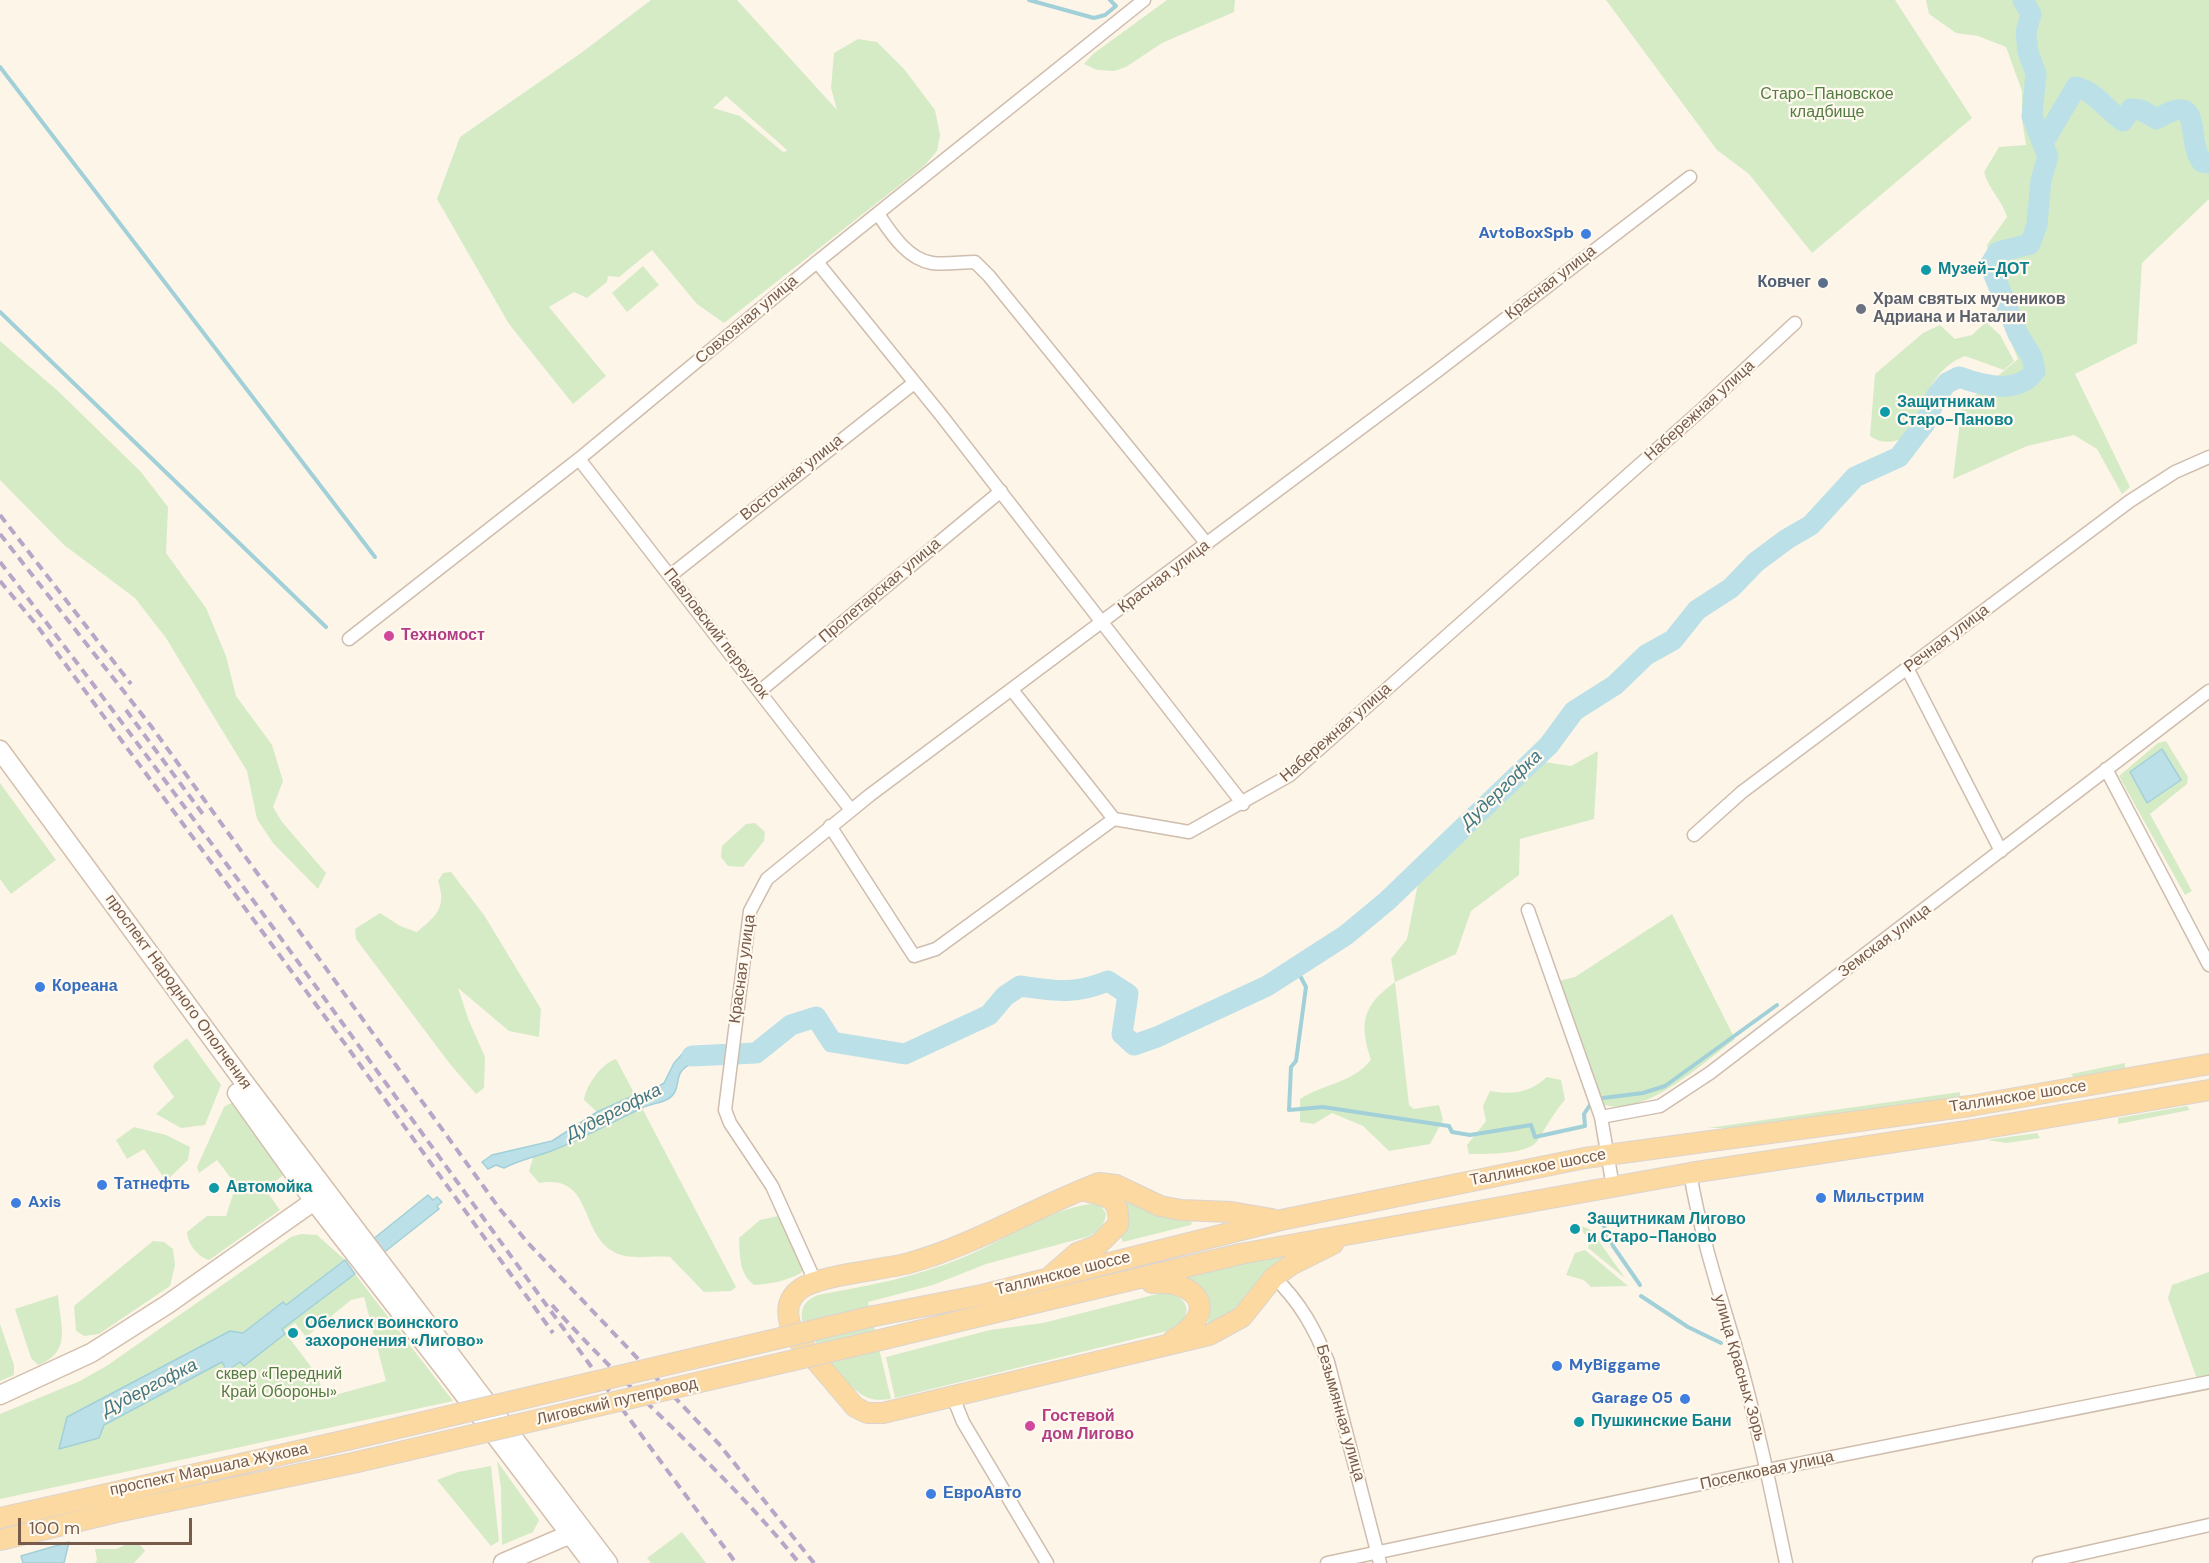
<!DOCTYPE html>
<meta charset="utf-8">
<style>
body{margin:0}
#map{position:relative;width:2209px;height:1563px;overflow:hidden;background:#fdf5e8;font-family:"DM Sans",sans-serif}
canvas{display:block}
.scale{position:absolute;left:18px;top:1518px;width:174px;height:27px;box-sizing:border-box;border:3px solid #775b4b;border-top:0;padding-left:8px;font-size:18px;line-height:21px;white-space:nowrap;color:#775b4b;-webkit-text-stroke:4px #fff9ef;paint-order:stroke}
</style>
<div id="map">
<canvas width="2209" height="1563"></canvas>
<div class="scale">100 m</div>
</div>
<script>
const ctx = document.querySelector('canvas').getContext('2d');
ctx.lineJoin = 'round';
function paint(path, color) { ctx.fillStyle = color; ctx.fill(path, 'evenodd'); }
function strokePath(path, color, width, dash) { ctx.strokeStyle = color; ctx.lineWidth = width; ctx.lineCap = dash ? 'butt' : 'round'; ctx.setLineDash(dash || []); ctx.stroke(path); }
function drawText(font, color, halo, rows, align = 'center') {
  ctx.font = font + ' "DM Sans",sans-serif'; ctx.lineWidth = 4.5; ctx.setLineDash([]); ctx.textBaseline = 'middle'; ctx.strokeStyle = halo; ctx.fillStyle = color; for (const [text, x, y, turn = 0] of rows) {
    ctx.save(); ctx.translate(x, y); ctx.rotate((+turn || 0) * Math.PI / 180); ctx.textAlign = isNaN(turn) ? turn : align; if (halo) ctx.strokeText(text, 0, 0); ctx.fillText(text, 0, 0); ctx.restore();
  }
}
paint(new Path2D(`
 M651,0H737L837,110L831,88L834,53L858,39L877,42L904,69L935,110L940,135L937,151L924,166L724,323L697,304L652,250L619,277L608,276L607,282L587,298L574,292L549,307L606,376L573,404L509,324L437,199L460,137L581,53ZM726,96L787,150V151L783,152L740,116L713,108Z
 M1167,0H1235L1234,12L1162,43L1126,67L1114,71L1097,70L1084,64L1093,54Z
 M1606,0H1895L1972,118L1812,253L1749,174L1717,150Z
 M1926,0H2209V199L2142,263L2137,343L2075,374L2130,487L2122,494L2097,449L2074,435L2027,446L1953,479L1962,406L2018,359L1994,302L1987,245L2007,217C2002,200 1989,190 1984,172L1999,147L2026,145L2022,119V91L2006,47L1978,36L1956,33L1929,14Z
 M643,266L659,285L627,312L612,293Z
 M1986,322L2000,335L2014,361L2004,370L1965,356C1950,362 1940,371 1931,386C1926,396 1927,407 1923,417C1914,439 1888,449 1870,436L1875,374L1923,333L1940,325L1955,339L1972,335Z
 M0,341L58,391L141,472L168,507L166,553L206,608L226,656L236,696L272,745L283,781L273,807L282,822L326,873L318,889L273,843L257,819L247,771L166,638L135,598L64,545L0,480Z
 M2166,741L2188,777L2187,784L2150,814L2192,891L2185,895L2119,776L2158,743Z
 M1598,751L1594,819L1520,839L1519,875L1471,911L1456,954L1395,982L1409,1105L1414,1109L1439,1105L1443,1120L1430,1144L1389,1151L1363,1126L1332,1113L1314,1124L1300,1122V1099C1327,1082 1349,1085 1371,1060C1359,1023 1362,1006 1395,982L1391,959L1407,939L1420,873L1537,761L1571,766Z
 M0,783L56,860L11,894L0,879Z
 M755,823L765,832L764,841L743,867L728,866L721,857L722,846L746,824Z
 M451,872L484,915L541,1009L539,1037L509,1031L458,988L469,1021L485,1057L484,1088L476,1094L450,1064L356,939L355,929L380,913L400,926L417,932C436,916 447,908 438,881L443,873Z
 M1672,914L1735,1039C1704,1062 1641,1122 1600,1103L1559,981L1575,977Z
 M187,1038L221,1085L205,1125L181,1128L156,1114L174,1097L153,1067L155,1063Z
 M616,1059L635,1095L597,1112L584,1100C586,1085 602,1063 616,1059Z
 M2125,1063V1069L2074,1078L2071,1074Z
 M1547,1077L1561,1080L1565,1100C1554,1112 1547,1126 1538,1140C1529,1155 1486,1154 1469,1154L1467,1145L1486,1121L1483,1106L1490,1091C1513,1095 1529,1093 1547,1077Z
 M1960,1092V1097L1736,1128H1708Z
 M231,1103L239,1106L285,1174L265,1189L280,1210L209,1260C198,1257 187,1243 187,1232L207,1216H226L236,1185L217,1160L199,1173L197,1167L224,1107Z
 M2187,1106L2190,1110L2118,1124V1118Z
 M642,1108L736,1287L731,1291L704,1292L670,1257C652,1255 630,1261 614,1252C579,1233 593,1173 539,1183L529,1171L534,1155L552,1151Z
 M134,1127L166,1135L190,1147L188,1160L166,1181L144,1149L127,1159L116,1140Z
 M2037,1133L2040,1138L2007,1143L1987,1140Z
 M1126,1200L1190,1219L1192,1222L1191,1225L1123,1242L1121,1238L1129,1220Z
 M1090,1204L1100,1205L1106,1213C1105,1225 1100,1229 1090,1236L986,1264L933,1285L868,1302L891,1399C882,1400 873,1401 864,1396C844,1384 813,1341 802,1320C801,1306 805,1301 818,1295C867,1286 917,1277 964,1257C1005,1240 1045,1211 1090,1204Z
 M778,1216L791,1234L804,1266L801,1273C786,1281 771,1284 754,1285C739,1274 740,1256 739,1238L760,1220Z
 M1582,1226L1591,1230L1625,1278L1588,1248L1590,1240L1583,1232Z
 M301,1234L317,1235L345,1260L286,1305L283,1302L243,1333L230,1331L68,1417L104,1425L222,1362L230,1370L240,1361L243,1365L284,1334L281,1329L355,1274L453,1401L0,1499V1414L80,1381L108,1365L291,1237ZM364,1297L386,1381L324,1398L318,1376L284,1331L295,1323L306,1337L351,1300Z
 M153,1241L164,1242L173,1249L175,1265L170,1286L99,1334L84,1336L76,1331L74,1306Z
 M1585,1250L1628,1286L1591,1287L1584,1280L1566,1275L1575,1253Z
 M1282,1255L1283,1259L1235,1311L1207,1326L1210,1312L1207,1298L1186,1277L1187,1274Z
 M2209,1272V1377L2197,1379L2168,1298L2172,1285Z
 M1161,1293C1190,1294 1196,1316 1171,1330L895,1398L886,1357L990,1330L1043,1323Z
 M58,1295C60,1325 73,1352 38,1365L31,1358L15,1309Z
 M0,1324L14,1365V1375L0,1381Z
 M497,1461L539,1520L533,1532L502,1545L501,1488Z
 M491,1466L499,1541L491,1546L437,1480L458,1472Z
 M682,1532L706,1563H651L647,1558Z
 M132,1542L140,1545L145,1551L134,1563H95L97,1560L95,1549H116Z`), '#d5ebc6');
const water = new Path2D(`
 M2162,749L2181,780L2147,803L2130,772Z
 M722,1045L719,1060C660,1062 689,1086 668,1099C661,1103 650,1104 642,1108C612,1122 582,1139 551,1151C535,1157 519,1160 504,1168L496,1165L488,1169L482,1162L492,1155L552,1141L597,1112L635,1095L649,1092L664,1083L674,1063L684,1052Z
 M428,1195L433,1200L437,1197L442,1202L437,1206L439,1209L382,1254L372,1240Z
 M345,1260L355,1274L282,1329L285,1334L244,1366L240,1362L227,1371L222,1362L104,1425L99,1438L59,1449L67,1417L230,1331L243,1333L283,1302L286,1305Z
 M69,1542L64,1563H23L21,1556Z`);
paint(water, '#bce0e7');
strokePath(water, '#a2d0d9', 1.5);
strokePath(new Path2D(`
 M1029,0L1094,18L1105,15L1116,6L1110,0
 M0,67L375,557
 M0,312L326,627
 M1296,968L1306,987L1296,1061L1291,1067L1289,1110L1323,1107L1449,1126L1452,1132L1470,1135L1531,1125L1535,1137L1585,1126L1584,1114L1590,1105
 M1603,1098L1643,1093L1665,1086L1777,1005
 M1593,1216L1594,1221L1601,1220L1613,1246L1640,1285
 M1641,1296L1688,1327L1721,1343`), '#a2d0d9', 4);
strokePath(new Path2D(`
 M2043,143L2076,87C2095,91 2107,111 2123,121L2131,109L2141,110L2157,119C2205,88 2185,141 2202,162L2209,163
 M692,1056L756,1053L791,1025L816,1017L832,1042L905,1054L989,1015L1005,996L1020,986C1056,991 1073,995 1108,981L1128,994L1122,1034L1134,1045L1157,1037L1267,986L1346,935L1387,901L1549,745L1574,711L1615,685L1646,655L1673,640L1697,610L1731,588L1756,562L1787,539L1811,525L1855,477L1899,457L1925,423L1937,395L1947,383L1959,377C1984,386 2018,395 2035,371L2032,357L2018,334L1990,265L1998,252L2030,244L2037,225L2041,180L2048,157L2032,116L2036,74L2028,52L2026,32L2031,14L2023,0`), '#bce0e7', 21);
const street = new Path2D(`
 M878,214C891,233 907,259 932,263C946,265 961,262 975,262L989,276L1207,544
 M817,262L941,415L1243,804
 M579,459L851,810
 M671,575L914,383
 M349,639L579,459L817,262L1144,0
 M1908,670L2001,851
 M1012,690L1114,819
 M760,691L1001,491
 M2106,769L2209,965
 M830,826L914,956L936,949L1114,819L1189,832L1290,775L1700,411L1795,323
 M1694,835L1742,792L2130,501L2175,472L2209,457
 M1528,910L1601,1117
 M1690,1173C1700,1232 1718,1288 1735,1345C1756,1417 1771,1490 1786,1563
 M1613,1187L1601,1117L1660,1106L1710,1073L2209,691
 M1274,1277C1300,1302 1315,1329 1328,1362L1380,1563
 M815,1281L772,1186L730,1123L725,1110L750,911L767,879L870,795L1436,372L1690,177
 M953,1397L963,1422L1047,1563
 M1327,1563L1767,1470L2209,1382
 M2039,1563L2209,1525`);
const secondary = new Path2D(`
 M0,750L244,1082L608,1563
 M237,1093L314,1201L450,1376L592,1563
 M0,1395L91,1353L168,1304L324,1194
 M503,1563L580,1530`);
const primary = new Path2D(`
 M1272,1219L1231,1212L1181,1210L1160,1206L1116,1185L1099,1183C1035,1207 975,1245 909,1263C883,1270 817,1275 799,1290C784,1302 787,1319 794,1335L855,1407L867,1413H883L1209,1335L1242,1317L1274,1277L1291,1265L1333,1244
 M1052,1275L1077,1253L1098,1245L1118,1225C1121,1198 1108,1196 1085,1191
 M1152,1283C1200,1280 1220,1313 1173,1340
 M874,1316L982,1295L1281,1220L1585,1158L1970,1106L2209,1064
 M880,1340L1240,1254L1690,1173L1974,1130L2209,1090
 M0,1518L347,1440
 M0,1540L117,1512L353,1463`);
strokePath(street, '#cfbdad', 15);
strokePath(secondary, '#d4bfad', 21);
strokePath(primary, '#dcd4d0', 22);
strokePath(street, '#fff', 12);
strokePath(secondary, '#fff', 18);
strokePath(primary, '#fbd9a1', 20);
strokePath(new Path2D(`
 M0,515L131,684
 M0,534L151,726L499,1208L528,1243L719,1444L814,1563
 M0,562C253,890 488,1231 736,1563
 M0,581L35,623L348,1048L553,1333
 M126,710L205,817
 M552,1305C631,1394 724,1469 799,1563`), '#b8a5c7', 4, [9, 6]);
const primaryBridge = new Path2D(`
 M347,1440L874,1316
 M353,1463L880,1340`);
strokePath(primaryBridge, '#dcd4d0', 22, []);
strokePath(primaryBridge, '#fbd9a1', 20);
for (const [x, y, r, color] of [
 [1586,234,6,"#3f7fe0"],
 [1926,270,6,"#0f9aa8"],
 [1823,283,6,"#5c6f8a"],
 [1861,309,6,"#6b7280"],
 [1885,412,6,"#0f9aa8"],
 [389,636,6,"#d1479c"],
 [40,987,6,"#3f7fe0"],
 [102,1185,6,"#3f7fe0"],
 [214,1188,6,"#0f9aa8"],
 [1821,1198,6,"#3f7fe0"],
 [16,1203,6,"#3f7fe0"],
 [1575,1229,6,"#0f9aa8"],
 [293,1333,6,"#0f9aa8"],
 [1557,1366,6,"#3f7fe0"],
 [1685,1399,6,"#3f7fe0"],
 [1579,1422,6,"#0f9aa8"],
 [1030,1426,6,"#d1479c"],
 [931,1494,6,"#3f7fe0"]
]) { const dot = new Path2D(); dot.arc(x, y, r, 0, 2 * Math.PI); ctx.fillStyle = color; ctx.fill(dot); strokePath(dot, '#fff9ef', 2); }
drawText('16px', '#547d43', '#fff9ef', [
 ["Старо-Пановское",1827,95],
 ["кладбище",1827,113],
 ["сквер «Передний",279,1375],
 ["Край Обороны»",279,1393]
]);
drawText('bold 16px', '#366cbe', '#fff9ef', [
 ["AvtoBoxSpb",1574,234,"right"],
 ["Кореана",52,987],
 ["Татнефть",114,1185],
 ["Мильстрим",1833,1198],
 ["Axis",28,1203],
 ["MyBiggame",1569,1366],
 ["Garage 05",1673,1399,"right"],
 ["ЕвроАвто",943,1494]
], 'left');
drawText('bold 16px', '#0d838f', '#fff9ef', [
 ["Музей-ДОТ",1938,270],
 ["Защитникам",1897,403],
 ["Старо-Паново",1897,421],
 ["Автомойка",226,1188],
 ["Защитникам Лигово",1587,1220],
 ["и Старо-Паново",1587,1238],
 ["Обелиск воинского",305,1324],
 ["захоронения «Лигово»",305,1342],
 ["Пушкинские Бани",1591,1422]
], 'left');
drawText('16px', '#775b4b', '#fff9ef', [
 ["Красная улица",1551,283,-38],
 ["Совхозная улица",747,320,-40],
 ["Набережная улица",1700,411,-42],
 ["Восточная улица",792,478,-39],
 ["Красная улица",1164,577,-37],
 ["Пролетарская улица",880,591,-40],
 ["Павловский переулок",716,634,52],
 ["Речная улица",1947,639,-37],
 ["Набережная улица",1336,733,-41],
 ["Земская улица",1885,941,-37],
 ["Красная улица",743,969,-82],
 ["проспект Народного Ополчения",178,992,54],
 ["Таллинское шоссе",2018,1097,-9],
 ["Таллинское шоссе",1538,1168,-11],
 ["Таллинское шоссе",1063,1274,-14],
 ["улица Красных Зорь",1739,1368,74],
 ["Лиговский путепровод",617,1402,-13],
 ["Безымянная улица",1340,1413,74],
 ["проспект Маршала Жукова",209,1470,-12],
 ["Поселковая улица",1767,1471,-12]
]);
drawText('bold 16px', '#4e5e75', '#fff9ef', [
 ["Ковчег",1811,283]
], 'right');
drawText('bold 16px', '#5b616d', '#fff9ef', [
 ["Храм святых мучеников",1873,300],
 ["Адриана и Наталии",1873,318]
], 'left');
drawText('bold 16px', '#b23c85', '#fff9ef', [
 ["Техномост",401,636],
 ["Гостевой",1042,1417],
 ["дом Лигово",1042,1435]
], 'left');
drawText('italic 18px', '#427883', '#fff9ef', [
 ["Дудергофка",1502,790,-44],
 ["Дудергофка",614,1113,-27],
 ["Дудергофка",150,1388,-27]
]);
</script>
